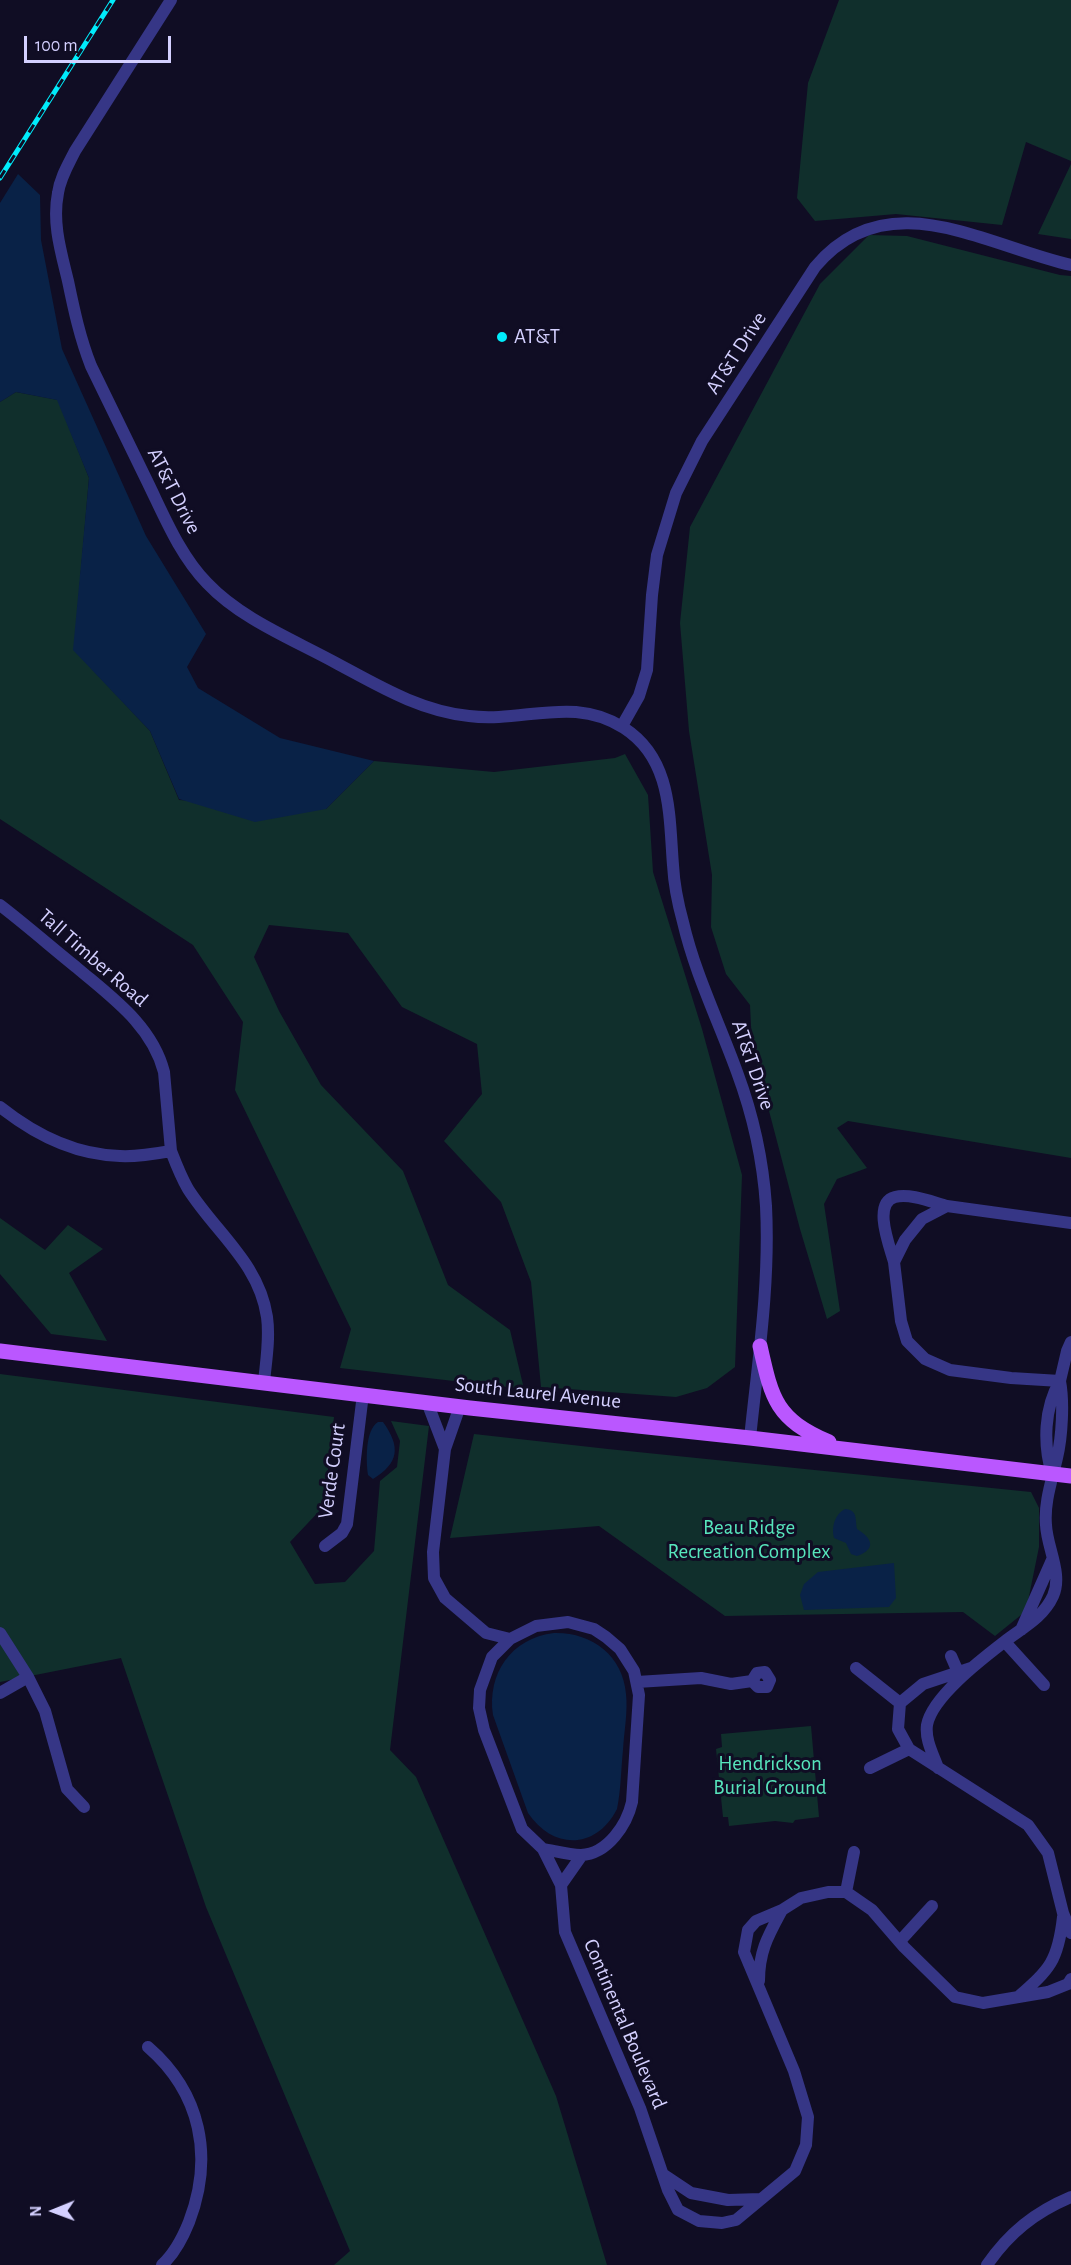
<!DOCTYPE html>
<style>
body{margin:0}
#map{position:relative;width:1071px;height:2265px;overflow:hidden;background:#100d24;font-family:"Alegreya Sans",sans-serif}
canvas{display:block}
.north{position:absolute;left:24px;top:2181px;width:60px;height:60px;-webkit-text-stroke:4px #100d24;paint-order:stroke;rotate:269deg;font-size:16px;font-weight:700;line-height:24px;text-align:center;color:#d4d0ff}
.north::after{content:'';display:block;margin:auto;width:21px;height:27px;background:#d4d0ff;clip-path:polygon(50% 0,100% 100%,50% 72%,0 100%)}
.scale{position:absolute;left:24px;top:36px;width:147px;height:27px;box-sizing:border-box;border:3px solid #d4d0ff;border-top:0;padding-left:8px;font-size:18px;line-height:21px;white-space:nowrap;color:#d4d0ff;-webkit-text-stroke:4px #100d24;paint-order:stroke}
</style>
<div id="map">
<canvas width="1071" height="2265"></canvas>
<div class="north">N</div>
<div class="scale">100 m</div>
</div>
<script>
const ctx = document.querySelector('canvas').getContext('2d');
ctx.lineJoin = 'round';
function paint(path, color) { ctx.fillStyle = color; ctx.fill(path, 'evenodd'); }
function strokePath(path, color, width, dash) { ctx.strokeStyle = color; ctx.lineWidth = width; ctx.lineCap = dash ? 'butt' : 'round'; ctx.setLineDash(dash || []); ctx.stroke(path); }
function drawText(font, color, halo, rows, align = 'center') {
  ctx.font = font + ' "Alegreya Sans",sans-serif'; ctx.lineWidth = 6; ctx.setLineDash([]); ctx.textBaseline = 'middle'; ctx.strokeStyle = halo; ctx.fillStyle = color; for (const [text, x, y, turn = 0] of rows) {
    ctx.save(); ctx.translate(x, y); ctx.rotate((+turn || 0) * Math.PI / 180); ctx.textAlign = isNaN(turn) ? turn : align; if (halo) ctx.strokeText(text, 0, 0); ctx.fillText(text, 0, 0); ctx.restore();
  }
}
paint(new Path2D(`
 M839,0H1071V161L1026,142L1002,225L896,214L815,221L797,198L808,83Z
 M1071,164V239L1038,234Z
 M869,235L907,236L1060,275L1071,276V1158L848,1121L837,1128L867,1168L837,1179L824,1204L840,1311L827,1319L800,1229L752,1046L750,1005L726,974L711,927L712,875L689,731L680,623L690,527L820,284Z
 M16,392L58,400L89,478L74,650L150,731L179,800L326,809L374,761L494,772L615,758L625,754L648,795L653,872L702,1029L742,1175L735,1367L707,1388L676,1397L541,1387L531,1282L501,1202L444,1141L482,1094L477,1044L402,1007L348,933L269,925L254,957L279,1011L321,1085L403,1171L448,1285L510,1330L524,1389L340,1368L351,1329L235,1090L243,1022L193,945L0,819V402Z
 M0,1218L45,1250L68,1225L103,1249L69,1273L107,1341L51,1334L0,1274Z
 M0,1374L334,1417L324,1506L290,1542L315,1584L345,1582L374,1551L380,1481L397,1467L400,1441L391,1421L429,1426L390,1750L416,1777L556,2096L607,2265H334L350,2251L206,1907L121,1658L0,1682Z
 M474,1434L608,1449L1031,1492L1039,1508V1547L1026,1611L995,1636L963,1612L725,1616L599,1526L450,1538Z
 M811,1726L819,1817L795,1820L793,1823L775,1821L729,1826L728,1817H723L716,1749L722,1747L721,1734Z`), '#102f2c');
paint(new Path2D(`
 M18,174L40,195L41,240L62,349L146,536L206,634L187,667L198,688L280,738L374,761L326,809L255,822L179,799L150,731L73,650L89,478L57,400L16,392L0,402V203Z
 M378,1422H383C401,1447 399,1463 373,1479L368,1475C366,1461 365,1430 378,1422Z
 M845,1509C858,1510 855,1519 857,1529C872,1538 877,1549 857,1556L851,1554L846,1543L834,1538C831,1527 835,1514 845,1509Z
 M894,1563L896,1598L889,1607L804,1610L800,1595L804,1584L818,1572Z
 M554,1633C591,1632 623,1655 626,1694C628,1712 624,1732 623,1750C621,1769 621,1790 617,1809C596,1850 553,1850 528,1813L493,1715C487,1674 511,1638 554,1633Z`), '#092247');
strokePath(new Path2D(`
 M171,0L75,151C68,165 60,178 58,193C52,223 61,252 68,281C74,310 80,338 91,366C110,405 129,444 148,483C165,518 180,555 207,583C241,619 292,639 336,663C379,686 420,711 469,716C524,723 573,695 624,728C672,759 669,815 673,865C674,884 678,904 683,922C695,974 719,1022 737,1072C753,1115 763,1160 766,1206C770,1283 758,1361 750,1438
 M622,726L639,696L647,670L652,595L657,555L676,493L702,441L815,267C887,181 984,245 1071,265
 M0,905C26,925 50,946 76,967C111,997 152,1025 164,1072L171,1151C154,1154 137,1157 120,1156C75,1155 34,1134 0,1107
 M171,1151C176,1164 181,1177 188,1189C216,1233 259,1263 267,1317C270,1339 266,1361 264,1382
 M1071,1223L947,1206L922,1219L905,1240L894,1262L901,1321L907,1341L925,1359L950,1370L1011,1378L1060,1381L1067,1351L1071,1342
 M894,1262C890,1247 872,1203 895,1197C910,1193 932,1202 947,1206
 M427,1402L445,1449L460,1406
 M445,1449L433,1552L434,1578L445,1598L486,1633L510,1639
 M325,1546L342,1533L347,1524L363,1394
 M1021,1630L1052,1560
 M0,1633L28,1677L45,1711L67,1789L84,1807
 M1005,1642L1044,1685
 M951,1656L958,1672
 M856,1668L900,1703
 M971,1668L923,1684L900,1703L898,1729L909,1749L1028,1825L1048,1853L1063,1913L1071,1933
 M637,1682L701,1678L731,1684L752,1681L758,1687H767L770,1680L765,1672L757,1673L752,1681
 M0,1693L28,1677
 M870,1768L909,1749
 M938,1768C933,1754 925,1740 927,1725C932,1697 982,1659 1004,1642C1022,1628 1043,1618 1053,1596C1063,1574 1047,1548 1046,1525C1044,1502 1052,1480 1057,1458C1062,1437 1064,1402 1060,1381C1044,1408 1043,1444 1052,1474
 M543,1849C555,1851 569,1855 581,1855C608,1854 627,1824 632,1802L639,1695L634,1671L620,1649L606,1637L594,1629L568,1622L536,1626L510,1639L492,1657L480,1690L479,1708L484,1730L522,1829L543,1849L561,1885L565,1932L640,2108L668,2190L678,2210L699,2221L722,2223L736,2220L795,2171L806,2145L808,2117L794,2071L744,1952L748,1930L756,1921L782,1910L801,1898L828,1892H846L872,1910L904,1947L955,1997L983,2003L1048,1992L1068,1984L1071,1979
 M561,1885L582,1855
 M846,1892L854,1852
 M900,1941L932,1906
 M759,1981C759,1951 768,1936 782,1910
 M1018,1997C1050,1969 1058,1961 1063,1917
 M148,2047C201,2093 214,2157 189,2222C183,2237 174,2254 162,2265
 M664,2175L691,2193L728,2200L761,2199
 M987,2265C1009,2233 1035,2212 1071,2197`), '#363686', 12);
strokePath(new Path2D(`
 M760,1346C772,1400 776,1419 829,1442
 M0,1351L470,1408L750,1438L1071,1476`), '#ba57ff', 15);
const rail = new Path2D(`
 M0,178L113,0`);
strokePath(rail, '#00ecfb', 5);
strokePath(rail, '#100d24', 3, [9]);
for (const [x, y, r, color] of [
 [502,337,6,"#00ecfb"]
]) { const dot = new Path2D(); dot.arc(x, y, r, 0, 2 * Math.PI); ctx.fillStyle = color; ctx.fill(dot); strokePath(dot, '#100d24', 2); }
drawText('21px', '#d4d0ff', '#100d24', [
 ["AT&T",514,337]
], 'left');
drawText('21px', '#d4d0ff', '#100d24', [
 ["AT&T Drive",736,353,-57],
 ["AT&T Drive",174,491,63],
 ["Tall Timber Road",93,958,41],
 ["AT&T Drive",753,1065,71],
 ["South Laurel Avenue",538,1393,6],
 ["Verde Court",332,1471,-82],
 ["Continental Boulevard",625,2024,67]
]);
drawText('21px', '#57e5bc', '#100d24', [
 ["Beau Ridge",749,1528],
 ["Recreation Complex",749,1552],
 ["Hendrickson",770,1764],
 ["Burial Ground",770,1788]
]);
</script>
